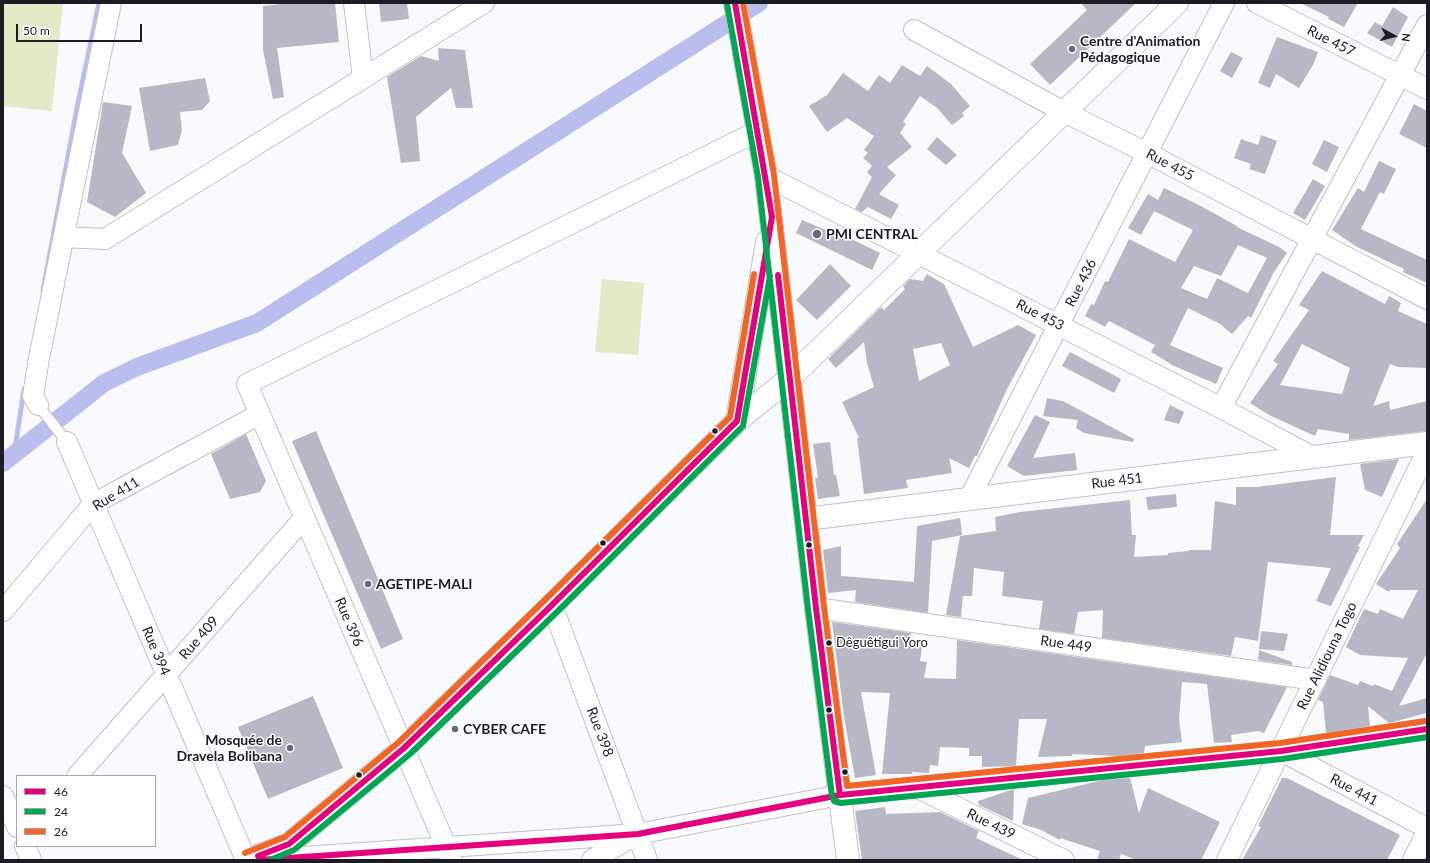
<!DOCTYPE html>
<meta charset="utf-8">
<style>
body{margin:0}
#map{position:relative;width:1430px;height:863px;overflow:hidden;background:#f9fafd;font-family:Lato,sans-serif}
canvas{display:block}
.frame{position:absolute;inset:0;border:4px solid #1b1d25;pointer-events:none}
.legend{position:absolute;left:16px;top:775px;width:140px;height:72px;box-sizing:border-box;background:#fff;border:1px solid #a4a5a8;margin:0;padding:5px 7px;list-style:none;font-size:12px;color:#1b1d25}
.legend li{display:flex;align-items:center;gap:8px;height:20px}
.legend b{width:20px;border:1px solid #a4a5a8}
.north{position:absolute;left:1374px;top:16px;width:40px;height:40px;-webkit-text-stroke:3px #fff;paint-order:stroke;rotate:97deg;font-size:11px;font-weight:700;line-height:16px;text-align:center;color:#1b1d25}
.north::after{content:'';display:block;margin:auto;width:14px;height:18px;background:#1b1d25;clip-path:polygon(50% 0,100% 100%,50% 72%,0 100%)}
.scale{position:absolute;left:16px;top:24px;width:126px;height:18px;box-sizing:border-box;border:2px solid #1b1d25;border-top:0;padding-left:5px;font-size:12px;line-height:14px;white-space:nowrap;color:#1b1d25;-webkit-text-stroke:3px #fff;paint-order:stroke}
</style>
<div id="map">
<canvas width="1430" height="863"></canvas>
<div class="frame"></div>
<ul class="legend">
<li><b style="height:5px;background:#e5007d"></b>46</li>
<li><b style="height:5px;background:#00a651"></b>24</li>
<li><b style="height:5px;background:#f26522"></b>26</li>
</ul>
<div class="north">N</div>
<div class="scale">50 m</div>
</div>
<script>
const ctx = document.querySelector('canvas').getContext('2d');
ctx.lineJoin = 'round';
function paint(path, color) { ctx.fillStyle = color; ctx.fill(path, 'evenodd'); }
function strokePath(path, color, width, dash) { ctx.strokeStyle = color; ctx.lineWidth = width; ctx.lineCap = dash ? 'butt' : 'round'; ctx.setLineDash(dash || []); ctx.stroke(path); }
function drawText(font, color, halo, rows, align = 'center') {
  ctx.font = font + ' Lato,sans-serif'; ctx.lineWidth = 3; ctx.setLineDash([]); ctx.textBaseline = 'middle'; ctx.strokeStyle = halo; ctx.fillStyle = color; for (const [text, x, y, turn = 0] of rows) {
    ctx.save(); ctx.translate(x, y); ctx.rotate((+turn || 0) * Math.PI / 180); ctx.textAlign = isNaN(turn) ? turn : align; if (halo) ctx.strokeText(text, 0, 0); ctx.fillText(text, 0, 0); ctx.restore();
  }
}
paint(new Path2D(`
 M3,3H63L52,111L3,106Z
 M602,279L644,283L638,355L595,352Z`), '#e4eac8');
strokePath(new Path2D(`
 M43,291L77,108L99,3
 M14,455L24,389`), '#b9beef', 5);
strokePath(new Path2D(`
 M3,463L104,383L137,367L257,323L759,3`), '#b9beef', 18);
paint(new Path2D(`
 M288,3H335L339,42L277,48L284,97L273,99L263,50V6Z
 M379,3H407L409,19L381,22Z
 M1081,3H1136L1050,85L1030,64L1087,10Z
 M1300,3H1358L1344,27L1328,19L1329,17Z
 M1393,7L1408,17L1392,47L1367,33L1375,22L1382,26Z
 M1277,37L1318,52L1314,63L1299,88L1276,74L1270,88L1258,83Z
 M438,48L465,50L473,108H456L451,88L416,117L420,161L401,163L387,77L421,56L439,61Z
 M1231,52L1243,58L1232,78L1220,71Z
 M902,65L920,76L927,66L951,84L970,106L962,113L964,116L952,125L937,108L920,96L903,122L906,124L900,133L912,147L887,167L896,175L879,194L899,205L891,219L868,207L862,212L855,209L872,177L867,172L872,166L863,158L868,153L864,150L874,136L847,118L827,132L809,106L827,95L843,73L868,91L879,75L890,83Z
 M205,78L210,101L202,110L180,112L182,130L178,145L150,151L139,88Z
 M103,102L132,106L122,153L146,193L115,217L87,202Z
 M1414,104L1427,111V148L1399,134Z
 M1261,135L1277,141L1265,174L1249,169L1251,164L1234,158L1241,139L1258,145Z
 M937,137L957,155L946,165L927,149Z
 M1324,140L1339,147L1327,172L1312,164Z
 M1379,161L1396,169L1384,194L1380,192L1361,229L1427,260V283L1403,272L1404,269L1357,247L1332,230L1358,188L1364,192Z
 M1313,179L1325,186L1305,220L1293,213Z
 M1164,188L1197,204L1237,226V227L1279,247L1287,253L1274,272L1251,318L1248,316L1232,334L1220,324L1188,308L1170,345L1223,368L1216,384L1174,366L1151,352L1155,345L1109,321L1105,327L1085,316L1091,304L1094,305L1105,281L1108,282L1129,239L1175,262L1193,230L1154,211L1141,235L1128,228L1148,194L1158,200ZM1238,245L1267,258L1248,293L1217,278L1207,299L1181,288L1194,266L1221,276Z
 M802,220L840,236L841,234L880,253L872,270L796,233Z
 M830,264L851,286L817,320L796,300Z
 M1322,271L1385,304L1389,296L1401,303L1398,311L1427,324V368L1398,367L1390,364L1373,406L1389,401L1390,410L1427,401L1426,431L1349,440V434L1318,429L1315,436L1269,415L1250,403L1278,364L1273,361L1309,310L1299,305ZM1302,344L1350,368L1342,394L1280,385Z
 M927,274L944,284L973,347L1018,325L1036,335L1006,391L977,456H975L969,468L949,458L952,473L906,480L908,488L864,494L857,438H859L842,402L874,387L867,363L864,342L836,368L828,359L881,307L884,310L905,289L903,286L910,279L923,281ZM941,343L950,365L919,381L913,349Z
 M1070,352L1121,379L1114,393L1062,366Z
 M1047,398L1063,401L1134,439L1133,442L1084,433L1076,428L1078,420L1043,416Z
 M1170,405L1184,412L1179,424L1164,420Z
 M1035,415L1050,422L1033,458L1075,453L1077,470L1024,476L1007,466Z
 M316,431L403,639L381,649L292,441Z
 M246,434L266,481L260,492L230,499L211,454Z
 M830,442L834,475H836L840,496L818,499L815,478H818L813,444Z
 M1399,459L1382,497L1365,490L1360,464Z
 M1336,477L1330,535H1364L1358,546L1360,547L1331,606L1316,601L1331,568L1268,562L1258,641L1235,637L1231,656L1102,638L1103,610L1078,612L1074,634L1039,629L1043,601L1002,596L1004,572L974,568L972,596H963L961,617L946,615L960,536L996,531L995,517L1020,512L1130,500L1132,535H1136L1134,557L1168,555V553L1189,551V550H1211L1215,501L1236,505V487H1256Z
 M1176,494L1177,507L1148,510L1146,497Z
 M1427,499V653L1399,706L1427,698V713L1389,723L1368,706L1370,726L1326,733L1323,702L1318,700L1330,675L1358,685L1360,681L1373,686L1374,684L1392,691L1408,658L1360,655L1346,647L1364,609L1378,614L1380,609L1403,619L1418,590H1390L1389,592L1376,584L1400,548L1397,544Z
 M960,518L962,535L932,541L928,613L855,602L856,590L828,593L823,550L841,546V576L914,582L917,526Z
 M832,622L911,633L909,646L922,647L920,661L927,662L924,678L956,679L957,640L1287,687L1264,733L1258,731L1231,735L1232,742L1214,743L1207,684L1182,682L1179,719L1182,742L1145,746L1144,753L1120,756L1072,754V756L1038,757L1047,719H1019L1016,766L982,767V756H969V748L940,747L938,766L930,765L929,773L912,772V774H882L890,693L861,692L876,775L855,778L844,717Z
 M1261,631L1288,634L1284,651L1259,649Z
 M1259,650L1292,662V665L1258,660Z
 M313,696L343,768L268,799L238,727Z
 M1130,778L1139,813L1148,788L1220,822L1201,860H1136L1121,854L1119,860H1097L1100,851L1060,838V840L1041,830L1022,824L1028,798L1103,780Z
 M1282,778H1287L1400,835L1387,860H1242L1261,827L1258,826Z
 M1014,789L1013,821L979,805L978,801Z
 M885,807L886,814L940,812L979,831L976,838L1023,860H862L855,811Z`), '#b6b8c5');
const service = new Path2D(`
 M38,405L67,442`);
const minor = new Path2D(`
 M354,3L363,78
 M1257,3L1427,89
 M914,30L1064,112L1147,153L1427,299
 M766,176L1221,408L1313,457
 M64,237L105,239L484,3
 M38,405L33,396L39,358L111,3
 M1221,408L1427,25
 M67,442L246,860
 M969,499L1224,3
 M552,605L647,860
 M816,608L1316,680
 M3,611L93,504L260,414
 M1281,751L1427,828
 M77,776L304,518
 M918,788L1064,860
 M3,796L17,827
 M25,846L31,860
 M451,858L247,384L758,131
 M259,860L638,834L840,795L1281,751L1427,729
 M592,860L634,836
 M1227,860L1427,451
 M1413,860L1427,832`);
const tertiary = new Path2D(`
 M790,378L1177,3
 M806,519L1427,443`);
const secondary = new Path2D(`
 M735,3L766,176L816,608L848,860
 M737,421L767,242
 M248,860L289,844L404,748L552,605L737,421L790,378`);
strokePath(service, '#c0c1c8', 12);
strokePath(minor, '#c0c1c8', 22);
strokePath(tertiary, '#c0c1c8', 24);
strokePath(secondary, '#c0c1c8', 24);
strokePath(service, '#fefeff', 10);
strokePath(minor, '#fefeff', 20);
strokePath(tertiary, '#fefeff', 22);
strokePath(secondary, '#fefeff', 22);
strokePath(new Path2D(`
 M778,275L816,608L840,795
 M258,856L289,844L404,748L552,605L737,421L772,217L735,3
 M259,860L638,834L840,795L1281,751L1427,729`), '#e5007d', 6);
strokePath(new Path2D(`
 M727,4L758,177L808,609L832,796L834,801L841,803L1282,759L1427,737
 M270,860L294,850L410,754L558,611L743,426L770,276`), '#00a651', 6);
strokePath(new Path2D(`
 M743,3L774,175L824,607L847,786L1280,743L1426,721
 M245,853L285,837L399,742L546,599L730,417L754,274`), '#f26522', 6);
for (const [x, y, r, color] of [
 [1072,49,4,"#696a71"],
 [817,234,5,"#696a71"],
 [715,431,3.5,"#1b1d25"],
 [603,543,3.5,"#1b1d25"],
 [809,545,3.5,"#1b1d25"],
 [368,584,4,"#696a71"],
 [829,643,3.5,"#1b1d25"],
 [829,710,3.5,"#1b1d25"],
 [455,729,4,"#696a71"],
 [290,748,4,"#696a71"],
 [845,772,3.5,"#1b1d25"],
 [359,775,3.5,"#1b1d25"]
]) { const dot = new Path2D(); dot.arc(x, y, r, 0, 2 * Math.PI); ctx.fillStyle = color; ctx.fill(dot); strokePath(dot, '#fff', 1.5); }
drawText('13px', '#1b1d25', '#fff', [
 ["Dêguêtigui Yoro",836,643]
], 'left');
drawText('bold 14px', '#1b1d25', '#fff', [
 ["Centre d'Animation",1080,41],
 ["Pédagogique",1080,57],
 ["PMI CENTRAL",826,234],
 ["AGETIPE-MALI",376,584],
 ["CYBER CAFE",463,729],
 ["Mosquée de",282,740,"right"],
 ["Dravela Bolibana",282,756,"right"]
], 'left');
drawText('14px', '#1b1d25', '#fff', [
 ["Rue 457",1331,41,27],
 ["Rue 455",1170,165,28],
 ["Rue 436",1081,283,-63],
 ["Rue 453",1040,315,27],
 ["Rue 451",1117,481,-7],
 ["Rue 411",116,494,-31],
 ["Rue 396",349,622,67],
 ["Rue 409",199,638,-49],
 ["Rue 449",1066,644,8],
 ["Rue 394",156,651,67],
 ["Rue Alidiouna Togo",1327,656,-64],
 ["Rue 398",600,732,69],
 ["Rue 441",1354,790,28],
 ["Rue 439",991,824,26]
]);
</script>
